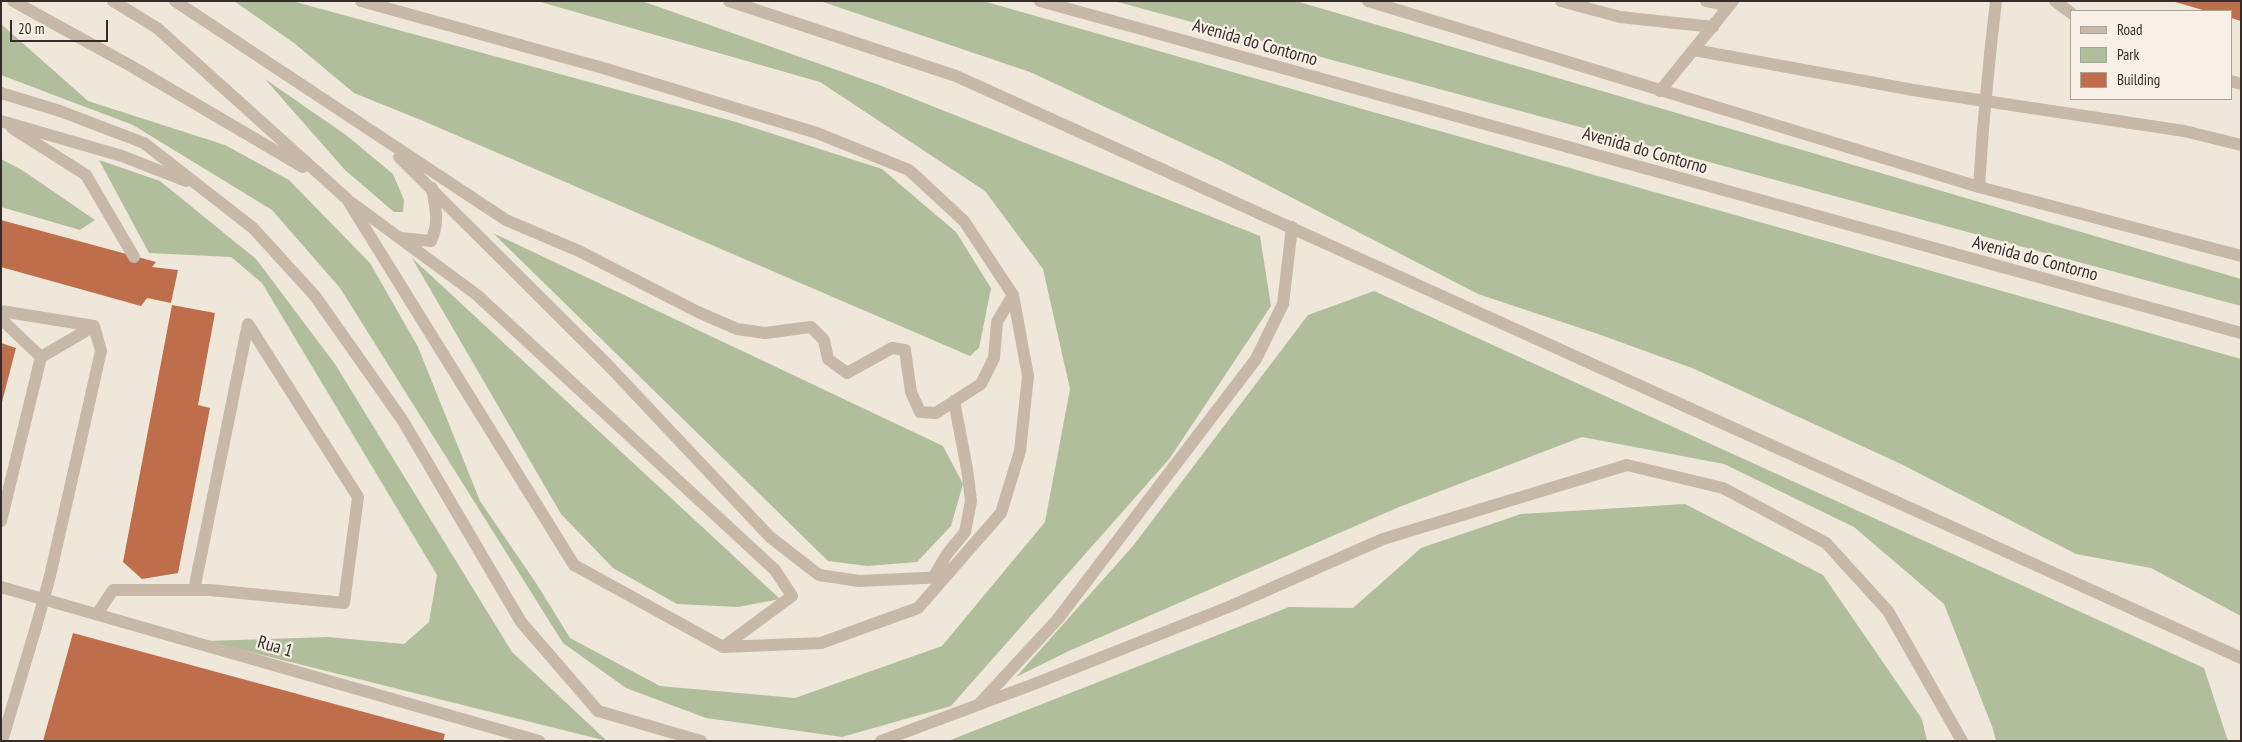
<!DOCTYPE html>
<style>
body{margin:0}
#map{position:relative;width:2242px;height:742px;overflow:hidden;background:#f0e7db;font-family:"PT Sans Narrow",sans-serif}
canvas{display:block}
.frame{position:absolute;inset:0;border:2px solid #342c28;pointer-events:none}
.legend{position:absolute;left:2070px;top:10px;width:162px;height:90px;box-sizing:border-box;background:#f8f1e7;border:1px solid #aaa29b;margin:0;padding:6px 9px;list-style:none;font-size:15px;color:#342c28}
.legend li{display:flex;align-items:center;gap:10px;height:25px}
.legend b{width:25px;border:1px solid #aaa29b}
.scale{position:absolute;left:10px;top:20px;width:98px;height:22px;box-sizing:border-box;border:2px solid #342c28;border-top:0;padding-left:6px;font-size:15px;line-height:18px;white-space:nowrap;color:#342c28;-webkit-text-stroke:4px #f8f1e7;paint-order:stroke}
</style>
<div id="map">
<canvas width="2242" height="742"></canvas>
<div class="frame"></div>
<ul class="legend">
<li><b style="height:6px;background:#c7b8a8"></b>Road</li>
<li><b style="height:14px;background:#b0be9c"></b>Park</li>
<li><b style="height:14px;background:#be6e4b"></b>Building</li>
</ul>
<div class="scale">20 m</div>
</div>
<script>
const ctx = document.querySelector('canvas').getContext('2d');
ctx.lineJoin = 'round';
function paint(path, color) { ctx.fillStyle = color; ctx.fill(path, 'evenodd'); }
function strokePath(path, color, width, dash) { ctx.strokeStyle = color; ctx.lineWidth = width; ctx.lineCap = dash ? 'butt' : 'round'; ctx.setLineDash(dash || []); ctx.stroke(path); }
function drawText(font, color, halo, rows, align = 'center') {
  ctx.font = font + ' "PT Sans Narrow",sans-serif'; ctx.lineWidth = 4.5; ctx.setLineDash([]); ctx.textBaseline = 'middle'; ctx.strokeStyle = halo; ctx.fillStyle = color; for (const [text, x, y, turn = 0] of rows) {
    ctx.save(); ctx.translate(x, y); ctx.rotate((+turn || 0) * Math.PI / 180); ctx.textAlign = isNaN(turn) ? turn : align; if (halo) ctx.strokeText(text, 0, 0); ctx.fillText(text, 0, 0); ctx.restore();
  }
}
paint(new Path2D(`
 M234,1H292L736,122L882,169L956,232L991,288L979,348L970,356L421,120L354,93L294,43Z
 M537,1H642L879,85L1260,236L1271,306L1170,458L951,706L842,737L706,718L626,688L563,643L340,288L272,210L133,125L1,75V24L88,101L225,145L289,180L370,263L418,347L480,501L538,586L570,638L660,686L795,698L942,646L1045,522L1070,389L1043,269L985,191L820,82Z
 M820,1H983L2241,359V616L2151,568L2076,554L1901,464L1692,368L1598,334L1478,294L1223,162L1030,72Z
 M1114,1H1296L2241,279V306Z
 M265,79L346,135L393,174L404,200L403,212H394L345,170Z
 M1,159L22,170L95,220L80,230L1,207Z
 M99,160L160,181L256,259L335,364L512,652L607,741L206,641L328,637L404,644L429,622L437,575L262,283L231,257L149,253Z
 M493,233L943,446L963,484L951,526L917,562L867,566L828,561Z
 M412,258L780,599L738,607L677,604L613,568L561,514Z
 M1374,291L2204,668L2228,741H1996L1993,729L1944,604L1854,527L1724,464L1582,437L1399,507L1071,650L1016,677L1133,546L1308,315Z
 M1685,504L1823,575L1922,719L1927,741H948L1289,607L1353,608L1421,548L1521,514Z`), '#b0be9c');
paint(new Path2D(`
 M2172,1H2241V21L2231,18V11H2206Z
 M1,220L156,262L152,267L178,270L171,303L147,298L141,306L1,267Z
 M172,305L215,313L198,405L210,408L178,573L142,579L123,562Z
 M1,343L16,348L2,402H1Z
 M73,633L445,734L443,741H43Z`), '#be6e4b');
strokePath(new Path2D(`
 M13,1L131,66L303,167
 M113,1L157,28L347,199L574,565L723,647L821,643L918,608L1001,513L1020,451L1028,376L1013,295L964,221L909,170L817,133L603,68L361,1
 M175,1L506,220L579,251L698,312L737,329L765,333L811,327L824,340L828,359L847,373L892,348L905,350L911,392L920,412L936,413L981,384L994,358L997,322L1013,295
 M729,1L956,76L2241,658
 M1561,1L1620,17L1713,27
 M1706,1L1729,6
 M2055,1L2071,13
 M1694,50L1919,91L2184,131L2241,145
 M1990,54L1996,1
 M2231,81L2241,84
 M1660,91L1733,1
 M1,93L60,111L144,143L253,228L315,296L403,421L521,622L598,711L701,741
 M1,121L122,156L186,181
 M12,128L86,175L134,257
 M399,157L607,364L770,537L819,575L859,581L945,577
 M1979,187L1983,129
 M352,203L477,295L775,570L792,596L723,647
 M401,238L431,241C440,222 435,207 432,188
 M1,311L94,326
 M1,319L41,357L1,521
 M41,357L94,326
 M50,576L101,351L94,326
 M933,578L947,554L965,532L971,501L967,469L954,401
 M1,587L539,741
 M97,614L113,590H210L344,603L358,497L248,324L194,590
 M980,703L1057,620L1256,359L1283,304L1292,227
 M2,741L36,627
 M881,741L1034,684L1231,606L1383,539L1627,465L1723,488L1826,543L1888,611L1962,741`), '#c7b8a8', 12);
strokePath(new Path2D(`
 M1040,1L2241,333
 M1368,1L1979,187L2241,256`), '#c7b8a8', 12);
strokePath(new Path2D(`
 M1983,129L1990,54
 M36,627L50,576`), '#c7b8a8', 12);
drawText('18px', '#342c28', '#f8f1e7', [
 ["Avenida do Contorno",1255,43,16],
 ["Avenida do Contorno",1645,151,16],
 ["Avenida do Contorno",2035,259,15],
 ["Rua 1",275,647,16]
]);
</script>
